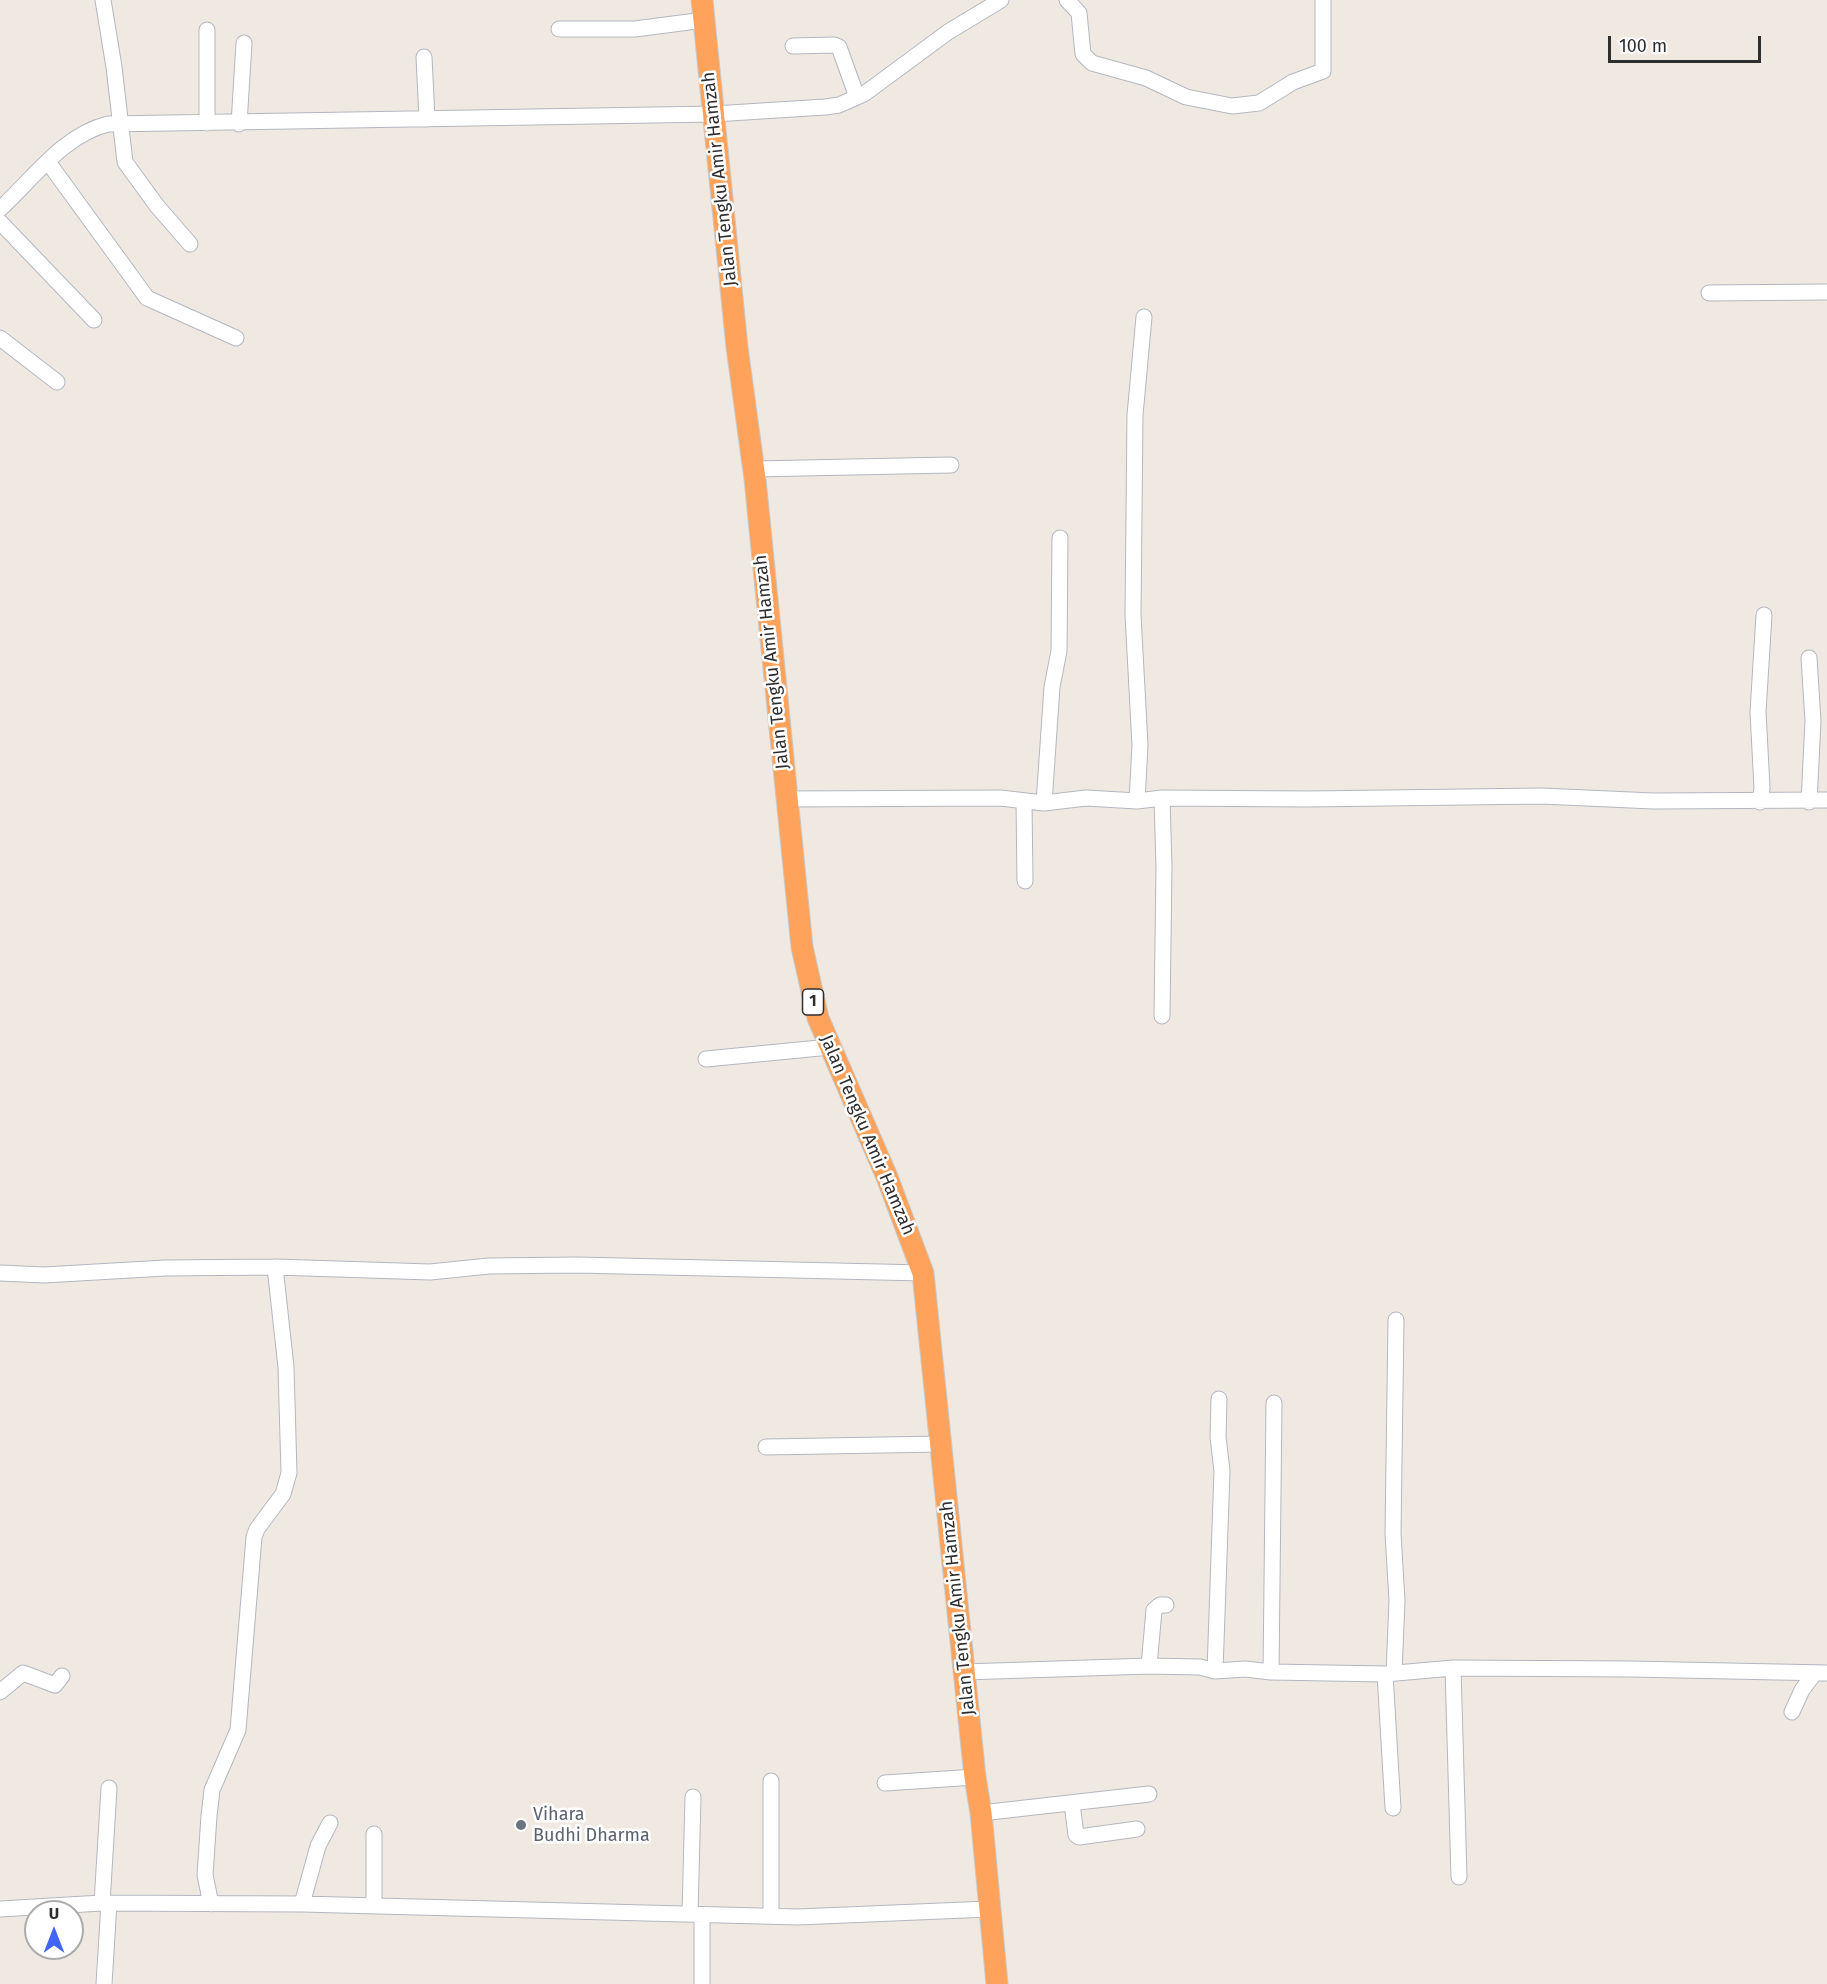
<!DOCTYPE html>
<style>
body{margin:0}
#map{position:relative;width:1827px;height:1984px;overflow:hidden;background:#efe9e1;font-family:"Fira Sans",sans-serif}
canvas{display:block}
.north{position:absolute;left:24px;top:1900px;width:60px;height:60px;box-sizing:border-box;background:#fff;border:2px solid #ababab;border-radius:50%;rotate:0deg;font-size:16px;font-weight:700;line-height:24px;text-align:center;color:#2e2e2e}
.north::after{content:'';display:block;margin:auto;width:21px;height:27px;background:#4264fb;clip-path:polygon(50% 0,100% 100%,50% 72%,0 100%)}
.scale{position:absolute;left:1608px;top:36px;width:153px;height:27px;box-sizing:border-box;border:3px solid #2e2e2e;border-top:0;padding-left:8px;font-size:18px;line-height:21px;white-space:nowrap;color:#2e2e2e;-webkit-text-stroke:4px #fff;paint-order:stroke}
</style>
<div id="map">
<canvas width="1827" height="1984"></canvas>
<div class="north">U</div>
<div class="scale">100 m</div>
</div>
<script>
const ctx = document.querySelector('canvas').getContext('2d');
ctx.lineJoin = 'round';
function strokePath(path, color, width, dash) { ctx.strokeStyle = color; ctx.lineWidth = width; ctx.lineCap = dash ? 'butt' : 'round'; ctx.setLineDash(dash || []); ctx.stroke(path); }
function drawText(font, color, halo, rows, align = 'center') {
  ctx.font = font + ' "Fira Sans",sans-serif'; ctx.lineWidth = 5; ctx.setLineDash([]); ctx.textBaseline = 'middle'; ctx.strokeStyle = halo; ctx.fillStyle = color; for (const [text, x, y, turn = 0] of rows) {
    ctx.save(); ctx.translate(x, y); ctx.rotate((+turn || 0) * Math.PI / 180); ctx.textAlign = isNaN(turn) ? turn : align; if (halo) ctx.strokeText(text, 0, 0); ctx.fillText(text, 0, 0); ctx.restore();
  }
}
const minor = new Path2D(`
 M103,0L114,67L125,162L157,206L190,244
 M1067,0L1079,13L1083,54L1092,63L1146,78L1186,97L1232,106L1259,103L1293,82L1323,71V0
 M559,29H635L704,20
 M207,30V123
 M793,46L834,45L839,47L857,97
 M424,57L427,119
 M239,124L244,43
 M48,162L147,298L236,338
 M0,209C33,179 63,135 108,124L714,114L825,107L839,105L864,94L948,32L1001,0
 M0,222L94,320
 M1709,293L1827,292
 M0,338L57,382
 M753,469L951,465
 M1809,658L1813,721L1809,802
 M787,799L1000,798L1044,803L1086,798L1137,801L1162,798L1308,799L1542,796L1653,801L1827,800
 M1024,801L1025,881
 M1137,801L1140,745L1133,615L1135,415L1144,317
 M1760,802L1762,788L1758,712L1764,615
 M1044,803L1052,687L1059,651L1060,538
 M1162,1016L1164,867L1162,798
 M706,1059L830,1047
 M0,1273L44,1275L165,1268L275,1267L430,1272L489,1266L577,1265L923,1273
 M766,1447L941,1444
 M1149,1666L1154,1610L1160,1605H1166
 M1453,1668L1459,1877
 M1215,1671L1222,1471L1218,1437L1219,1399
 M964,1672L1149,1666L1200,1667L1215,1671L1245,1669L1271,1672L1385,1674L1453,1668L1630,1669L1827,1673
 M1271,1672L1274,1403
 M1394,1673L1397,1601L1393,1533L1396,1320
 M1385,1674L1393,1808
 M0,1692L23,1673L55,1685L62,1676
 M1792,1712L1802,1690L1814,1674
 M885,1783L975,1777
 M1072,1803L1076,1835L1079,1837L1137,1829
 M981,1813L1149,1794
 M374,1834V1905
 M102,1903L109,1788
 M211,1904L205,1875L209,1816L212,1790L238,1730L254,1537L257,1529L283,1494L289,1473L286,1367L275,1267
 M302,1904L318,1846L330,1823
 M0,1909L102,1903L302,1904L798,1917L989,1909
 M690,1914L693,1797
 M771,1916V1781
 M702,1983V1915
 M104,1984L109,1903`);
const highway = new Path2D(`
 M702,0L737,347L755,479L802,947L818,1018L887,1177L923,1273L975,1777L981,1813L997,1984`);
strokePath(minor, '#b4b7c1', 17);
strokePath(highway, '#c9c9c9', 23);
strokePath(minor, '#fff', 15);
strokePath(highway, '#ffa35c', 21);
for (const [x, y, r, color] of [
 [521,1825,6,"#6b7280"]
]) { const dot = new Path2D(); dot.arc(x, y, r, 0, 2 * Math.PI); ctx.fillStyle = color; ctx.fill(dot); strokePath(dot, '#fff', 2); }
for (const [x, y, w] of [
 [813,1002,21]
]) { const box = new Path2D(); box.roundRect(x - w / 2, y - 13, w, 26, 4.5); ctx.fillStyle = '#fff'; ctx.fill(box); strokePath(box, '#2e2e2e', 1.5); }
drawText('bold 16px', '#2e2e2e', null, [
 ["1",813,1002]
]);
drawText('18px', '#2e2e2e', '#fff', [
 ["Jalan Tengku Amir Hamzah",720,179,-96],
 ["Jalan Tengku Amir Hamzah",772,662,-96],
 ["Jalan Tengku Amir Hamzah",867,1135,67],
 ["Jalan Tengku Amir Hamzah",958,1608,-96]
]);
drawText('18px', '#5b616d', '#fff', [
 ["Vihara",533,1815],
 ["Budhi Dharma",533,1836]
], 'left');
</script>
